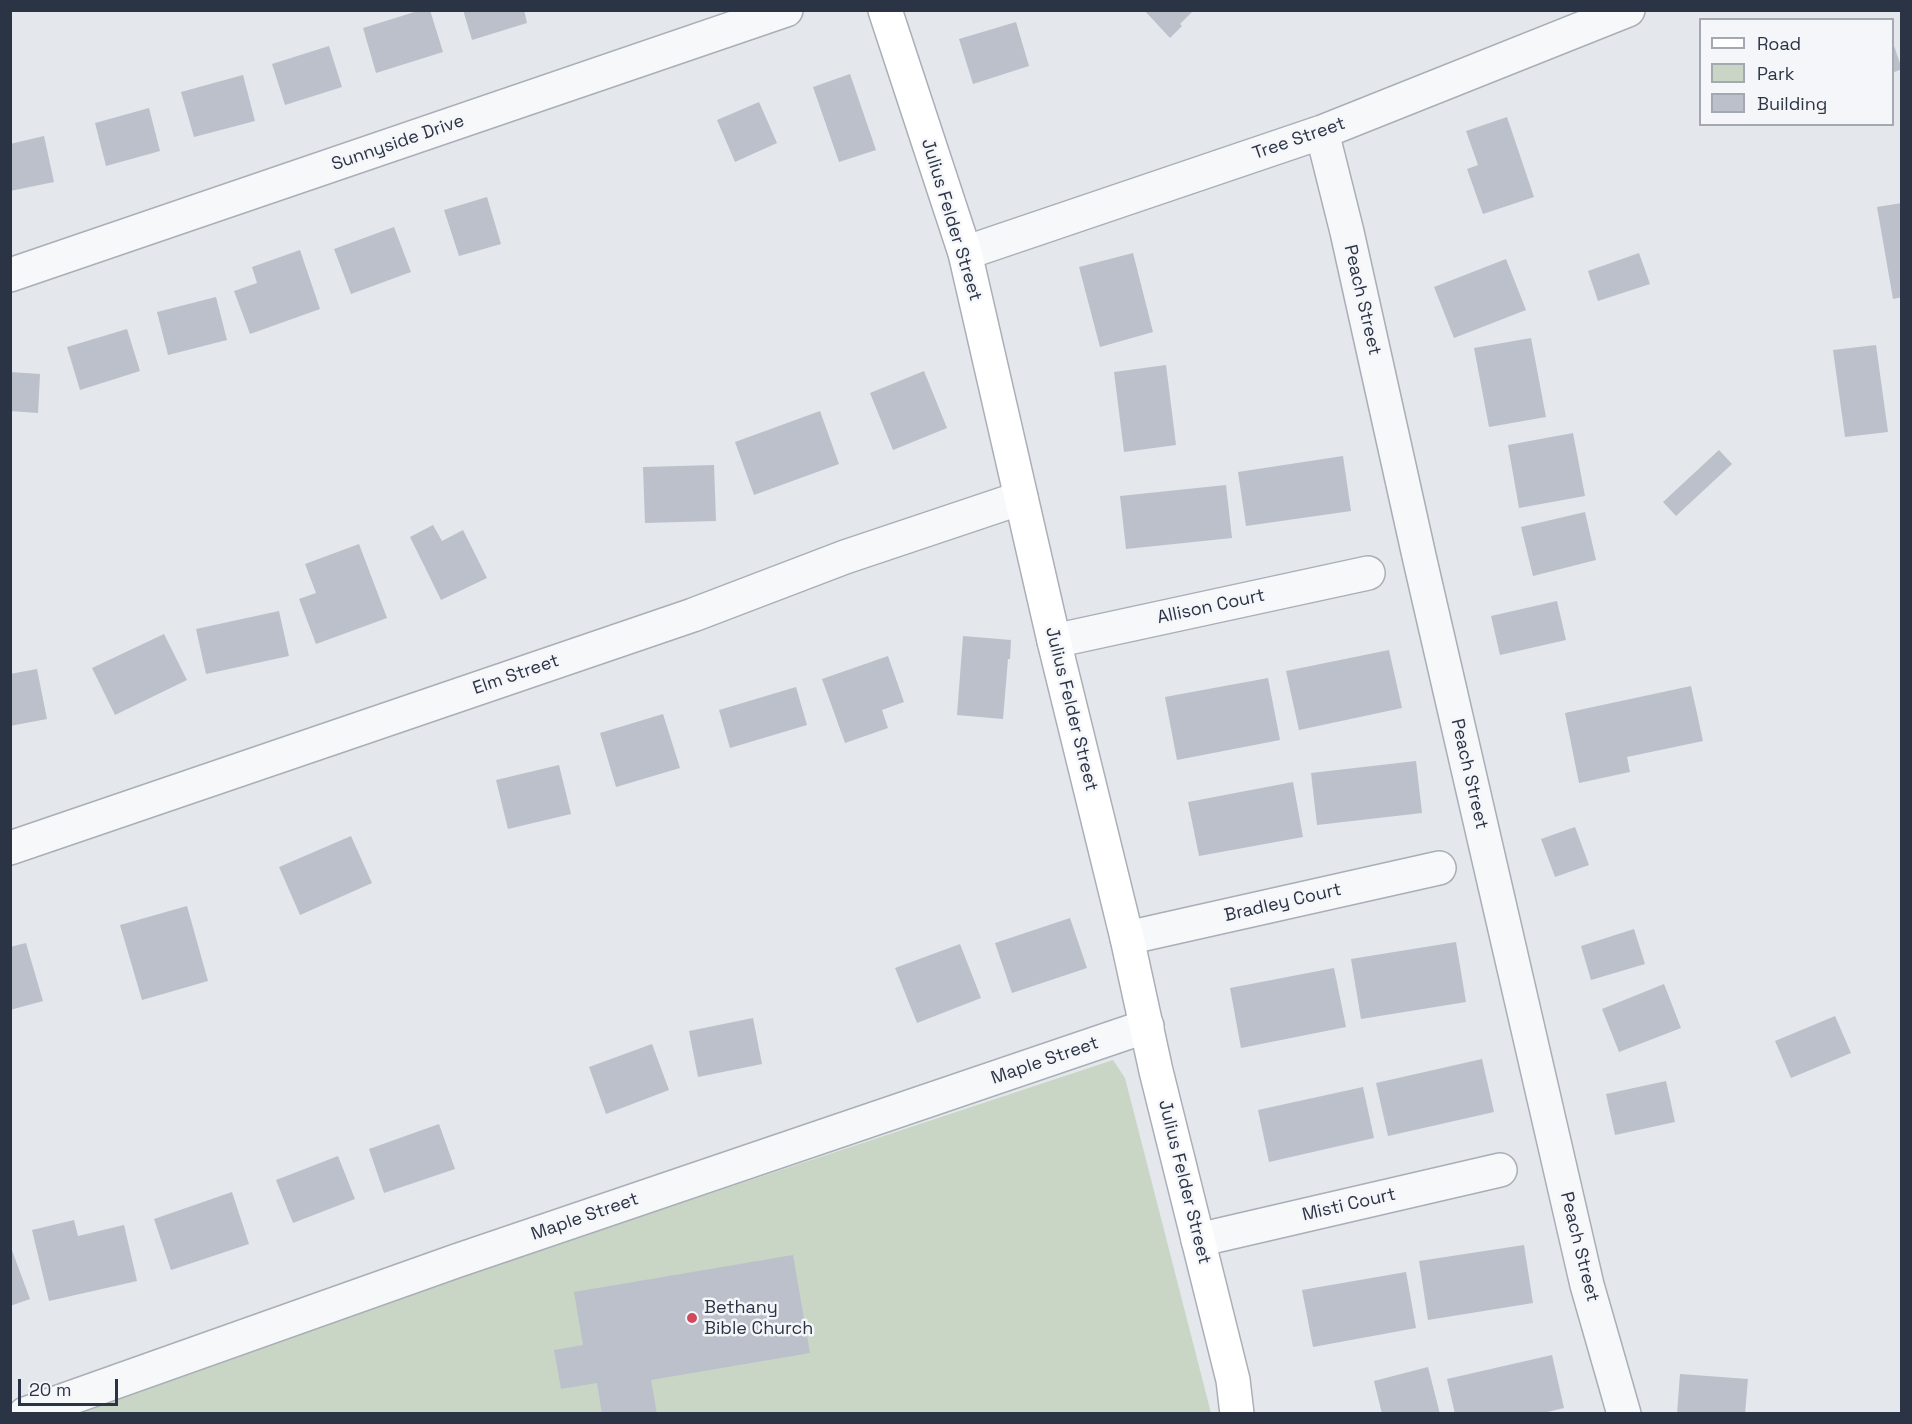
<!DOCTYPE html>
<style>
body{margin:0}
#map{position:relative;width:1912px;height:1424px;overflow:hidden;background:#e4e7ec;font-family:"Space Grotesk",sans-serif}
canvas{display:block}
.frame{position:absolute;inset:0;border:12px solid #2b3445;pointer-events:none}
.legend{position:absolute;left:1699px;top:18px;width:195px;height:108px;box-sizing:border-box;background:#f4f6f9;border:2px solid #a4a8b1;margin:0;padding:8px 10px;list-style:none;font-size:18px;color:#2b3445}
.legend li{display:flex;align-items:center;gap:12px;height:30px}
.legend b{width:30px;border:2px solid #a4a8b1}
.scale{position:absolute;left:18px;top:1379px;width:100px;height:27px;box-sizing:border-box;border:3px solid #2b3445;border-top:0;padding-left:8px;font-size:18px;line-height:21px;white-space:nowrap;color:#2b3445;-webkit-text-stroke:4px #f4f6f9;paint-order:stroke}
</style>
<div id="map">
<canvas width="1912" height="1424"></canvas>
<div class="frame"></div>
<ul class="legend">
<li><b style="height:8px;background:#fff"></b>Road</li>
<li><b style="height:16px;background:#c9d6c5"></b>Park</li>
<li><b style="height:16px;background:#bbc0ca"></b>Building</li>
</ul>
<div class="scale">20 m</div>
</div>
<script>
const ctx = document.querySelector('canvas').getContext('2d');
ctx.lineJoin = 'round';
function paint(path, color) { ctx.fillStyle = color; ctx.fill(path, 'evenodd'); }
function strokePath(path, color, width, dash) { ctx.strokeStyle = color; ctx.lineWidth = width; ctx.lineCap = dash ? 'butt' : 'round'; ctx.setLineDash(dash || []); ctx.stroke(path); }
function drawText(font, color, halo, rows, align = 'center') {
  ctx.font = font + ' "Space Grotesk",sans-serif'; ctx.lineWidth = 5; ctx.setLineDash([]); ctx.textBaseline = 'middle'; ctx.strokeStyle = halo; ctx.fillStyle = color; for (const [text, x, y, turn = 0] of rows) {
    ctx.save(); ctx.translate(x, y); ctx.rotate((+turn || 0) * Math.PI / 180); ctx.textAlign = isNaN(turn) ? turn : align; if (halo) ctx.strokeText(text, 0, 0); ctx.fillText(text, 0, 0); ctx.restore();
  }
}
paint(new Path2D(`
 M1113,1060L1125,1078L1211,1413L62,1414L606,1228Z`), '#c9d6c5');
paint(new Path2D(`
 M421,10H430L443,52L376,73L363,28Z
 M463,10H524L527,23L472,40Z
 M1144,10H1194L1180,24L1182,26L1170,38Z
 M1016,22L1029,66L973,84L959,39Z
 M1892,40L1902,69L1892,73Z
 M329,46L342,87L285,105L272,64Z
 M850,74L876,150L839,162L813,87Z
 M243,75L255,121L194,137L181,92Z
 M759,102L777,143L735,162L717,120Z
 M149,108L160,151L106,166L95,123Z
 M1507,117L1534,197L1483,214L1467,169L1478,165L1466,131Z
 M44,136L54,182L10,191V144Z
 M487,197L501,244L459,256L444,210Z
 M1902,203V297L1893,299L1877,207Z
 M394,227L411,272L351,294L334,249Z
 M300,250L320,309L250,334L234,291L257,283L252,267Z
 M1133,253L1153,332L1100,347L1079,267Z
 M1639,253L1650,284L1598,301L1588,271Z
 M1506,259L1526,310L1454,338L1434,287Z
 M216,297L227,340L168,355L157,312Z
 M127,329L140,371L80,390L67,347Z
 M1531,338L1546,417L1489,427L1474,348Z
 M1876,345L1888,432L1845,437L1833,350Z
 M1166,365L1176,445L1124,452L1114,372Z
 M924,371L947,428L893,450L870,393Z
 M10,372L40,374L38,413L10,411Z
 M820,411L839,464L754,495L735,442Z
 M1573,433L1585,496L1519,508L1508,445Z
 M1719,450L1732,464L1676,516L1663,502Z
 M1343,456L1351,511L1246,526L1238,472Z
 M714,465L716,521L645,523L643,467Z
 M1226,485L1232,538L1126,549L1120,496Z
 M1585,512L1596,560L1533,576L1521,527Z
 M433,525L442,541L463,530L487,578L441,600L410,537Z
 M359,544L387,618L316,644L299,599L316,593L305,564Z
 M1557,601L1566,640L1500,655L1491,616Z
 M279,611L289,656L206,674L196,629Z
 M164,634L187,680L115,715L92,668Z
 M963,636L1011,640L1010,659H1008L1003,719L957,715Z
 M1389,650L1402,708L1299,730L1286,671Z
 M888,656L904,702L882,710L888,728L845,743L822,679Z
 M37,669L47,719L10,726V674Z
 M1268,678L1280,740L1177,760L1165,697Z
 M1691,686L1703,741L1627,757L1630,772L1579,783L1565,713Z
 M796,687L807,725L730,748L719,710Z
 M663,714L680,768L616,787L600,733Z
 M1416,761L1422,813L1317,825L1311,773Z
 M559,765L571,814L508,829L496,780Z
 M1293,782L1303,837L1199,856L1188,802Z
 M1575,827L1589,865L1555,877L1541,839Z
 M351,836L372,883L300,915L279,867Z
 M187,906L208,981L142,1000L120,925Z
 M1070,918L1087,968L1012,993L995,943Z
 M1634,929L1645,964L1591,980L1581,946Z
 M1456,942L1466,1002L1361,1019L1351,959Z
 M26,943L43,1001L10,1010V947Z
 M960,944L981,998L917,1023L895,968Z
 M1334,968L1346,1027L1241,1048L1230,988Z
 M1664,984L1681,1028L1619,1052L1602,1009Z
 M1835,1016L1851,1053L1791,1078L1775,1041Z
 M753,1018L762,1064L698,1077L689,1031Z
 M652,1044L669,1090L606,1114L589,1067Z
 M1482,1059L1494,1112L1388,1136L1376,1083Z
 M1666,1081L1675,1122L1615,1135L1606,1094Z
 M1363,1087L1374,1138L1269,1162L1258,1110Z
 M439,1124L455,1169L384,1193L369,1149Z
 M338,1156L355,1199L293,1223L276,1180Z
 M232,1192L249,1244L171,1270L154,1219Z
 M74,1220L78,1236L124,1225L137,1281L49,1301L32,1230Z
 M10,1245L30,1299L10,1306Z
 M1524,1245L1533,1303L1428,1320L1419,1261Z
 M793,1255L810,1353L651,1380L657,1414H602L597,1383L561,1389L554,1350L583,1345L574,1292Z
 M1406,1272L1416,1328L1313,1347L1302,1290Z
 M1552,1355L1564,1408L1539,1414H1455L1447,1379Z
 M1428,1367L1440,1414H1382L1374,1381Z
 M1680,1374L1748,1379L1745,1414H1677Z`), '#bbc0ca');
const street = new Path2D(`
 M1322,132L1347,232L1419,556L1587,1285L1624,1414
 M965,253L1322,132L1628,10
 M10,275L786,10
 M1054,641L1368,573
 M10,848L693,615L845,557L1021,498
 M1127,938L1439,868
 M1198,1240L1500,1170
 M25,1414L456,1261L1147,1026`);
const secondary = new Path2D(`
 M885,10L965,253L1054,641L1127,938L1156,1071L1233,1380L1237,1414`);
strokePath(street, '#a9aeb7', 36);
strokePath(secondary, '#a9aeb7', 36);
strokePath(street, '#f7f8fa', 33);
strokePath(secondary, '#fff', 33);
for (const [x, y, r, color] of [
 [692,1318,6,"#d1495b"]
]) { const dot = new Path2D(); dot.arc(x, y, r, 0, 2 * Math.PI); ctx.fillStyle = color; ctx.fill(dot); strokePath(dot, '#f4f6f9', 2); }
drawText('18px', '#2b3445', '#f4f6f9', [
 ["Tree Street",1299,139,-19],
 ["Sunnyside Drive",398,143,-19],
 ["Julius Felder Street",951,220,73],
 ["Peach Street",1362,300,77],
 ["Allison Court",1211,607,-12],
 ["Elm Street",516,675,-19],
 ["Julius Felder Street",1071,709,76],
 ["Peach Street",1469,774,77],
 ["Bradley Court",1283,903,-13],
 ["Maple Street",1045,1061,-19],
 ["Julius Felder Street",1184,1182,76],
 ["Misti Court",1349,1205,-13],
 ["Maple Street",585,1217,-19],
 ["Peach Street",1579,1247,76]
]);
drawText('18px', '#2b3445', '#f4f6f9', [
 ["Bethany",704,1308],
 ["Bible Church",704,1329]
], 'left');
</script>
